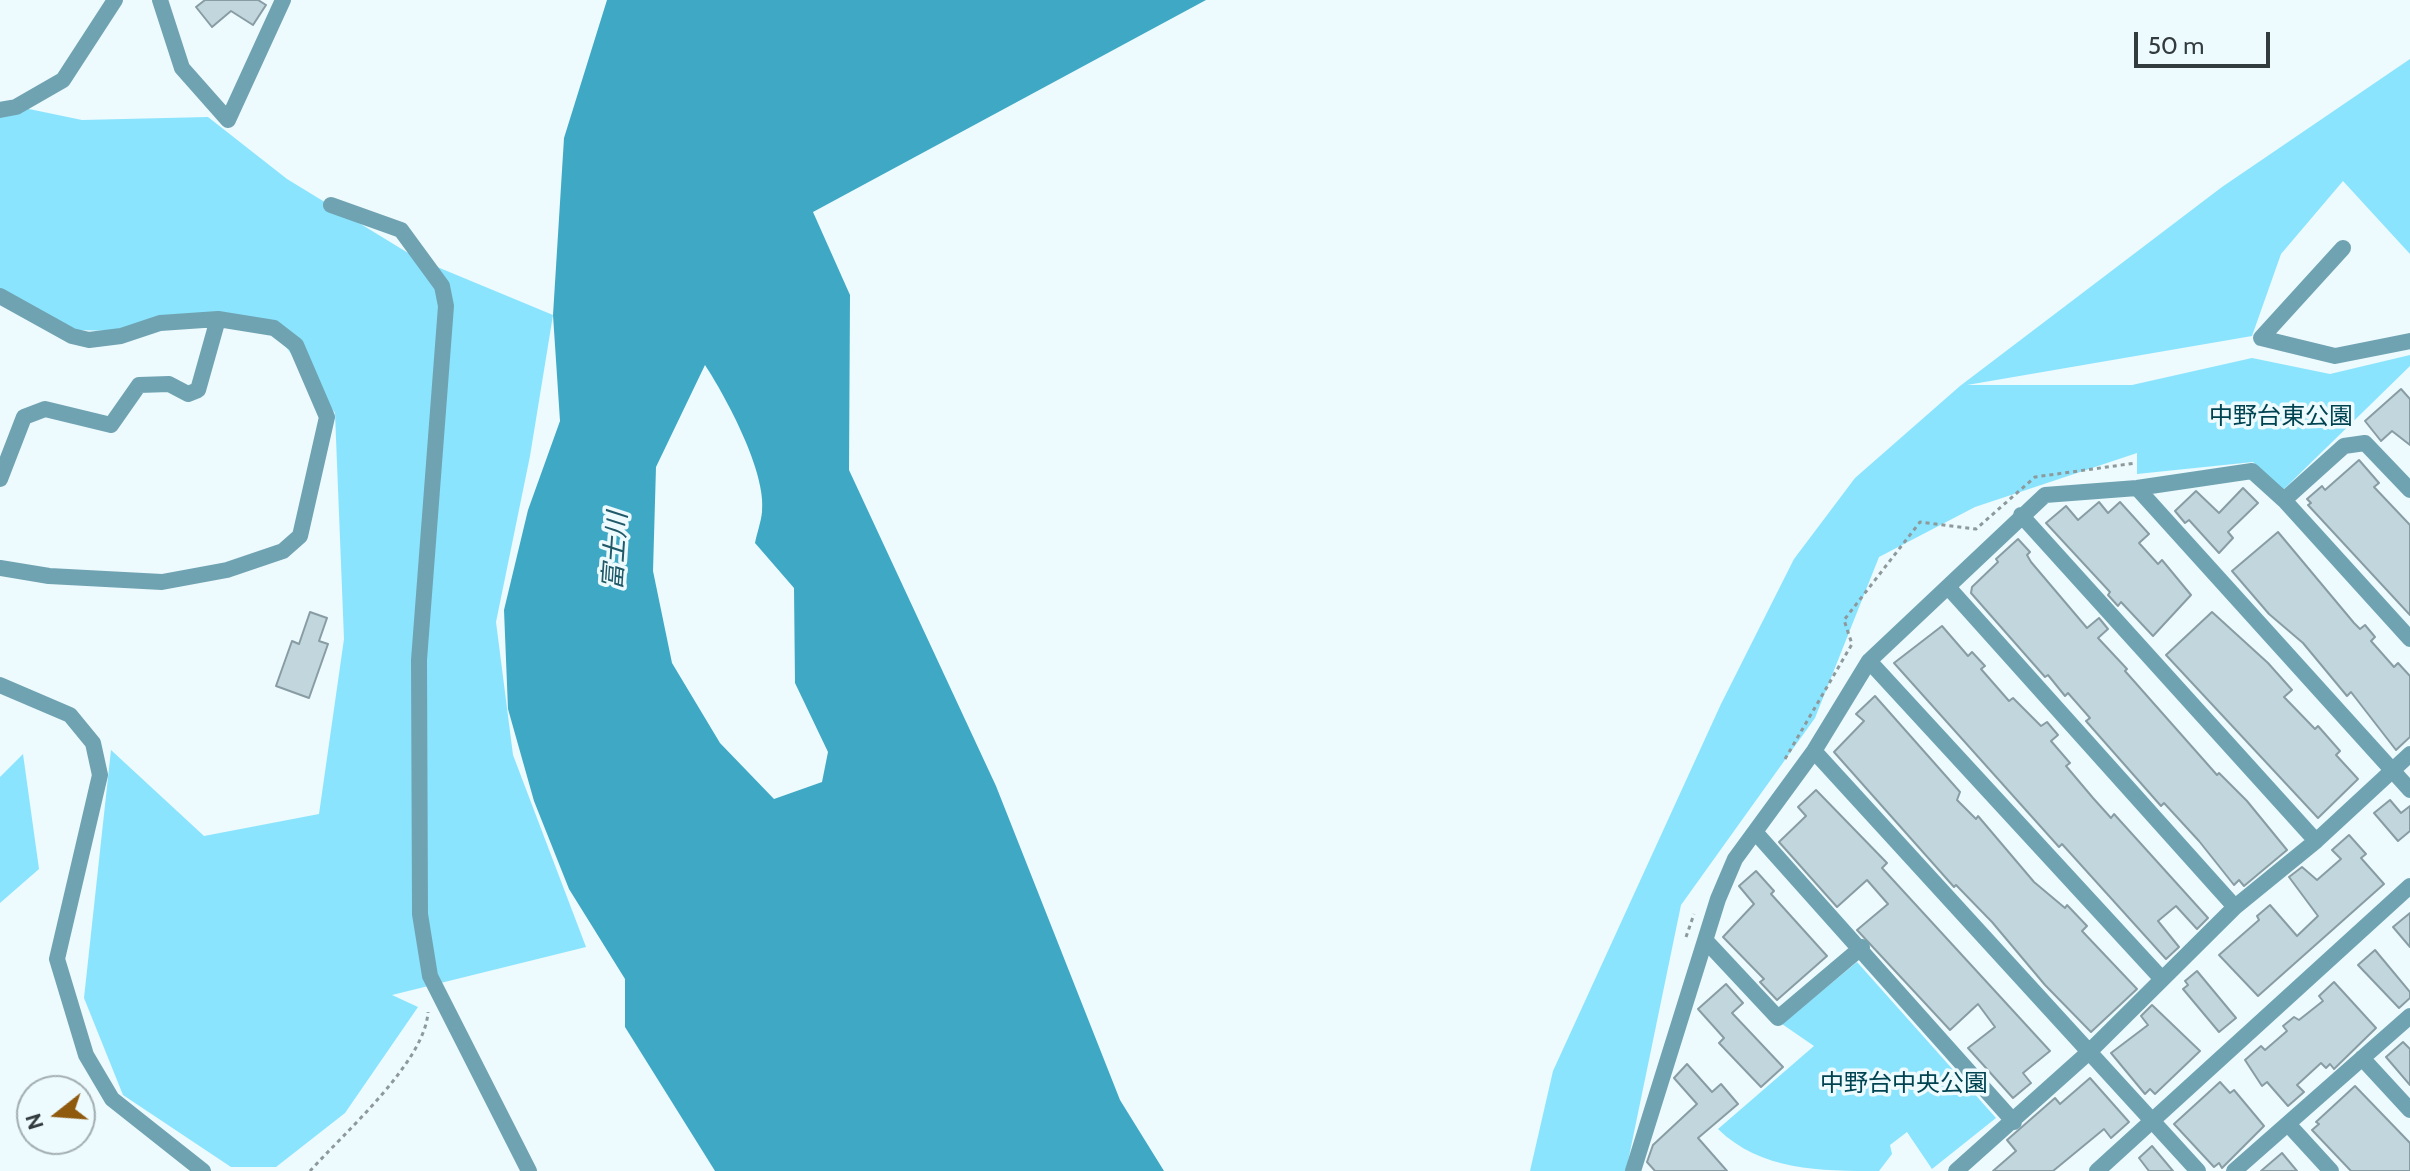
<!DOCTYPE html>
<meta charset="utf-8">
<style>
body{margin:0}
#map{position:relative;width:2410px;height:1171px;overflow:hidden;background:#edfafe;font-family:Cabin,sans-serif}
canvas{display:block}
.north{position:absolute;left:16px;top:1075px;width:80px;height:80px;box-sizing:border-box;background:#edfafe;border:2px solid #a2aeb1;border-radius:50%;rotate:253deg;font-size:22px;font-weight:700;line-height:32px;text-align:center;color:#323b3d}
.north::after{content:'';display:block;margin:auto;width:28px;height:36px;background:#8f5a0d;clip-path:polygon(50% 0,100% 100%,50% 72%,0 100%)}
.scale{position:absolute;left:2134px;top:32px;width:136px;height:36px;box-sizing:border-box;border:4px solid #323b3d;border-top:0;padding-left:10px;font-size:24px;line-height:28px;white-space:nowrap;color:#323b3d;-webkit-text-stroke:6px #edfafe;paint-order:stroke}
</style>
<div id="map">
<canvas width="2410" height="1171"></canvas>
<div class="north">N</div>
<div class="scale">50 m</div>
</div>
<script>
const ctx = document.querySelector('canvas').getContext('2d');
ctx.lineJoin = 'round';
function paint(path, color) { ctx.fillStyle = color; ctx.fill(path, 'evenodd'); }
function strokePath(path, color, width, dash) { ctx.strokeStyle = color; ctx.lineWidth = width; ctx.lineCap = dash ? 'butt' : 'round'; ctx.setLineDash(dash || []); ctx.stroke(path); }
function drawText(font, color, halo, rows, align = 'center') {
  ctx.font = font + ' Cabin,"Noto Sans JP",sans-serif'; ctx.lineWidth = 7; ctx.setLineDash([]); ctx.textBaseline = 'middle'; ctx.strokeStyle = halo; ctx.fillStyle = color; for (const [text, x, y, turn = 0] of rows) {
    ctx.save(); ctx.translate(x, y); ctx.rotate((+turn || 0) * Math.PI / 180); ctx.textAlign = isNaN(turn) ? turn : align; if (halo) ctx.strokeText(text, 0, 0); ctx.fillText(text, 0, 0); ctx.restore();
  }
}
paint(new Path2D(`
 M2410,59V254L2343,181L2281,254L2252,336L1967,385H2132L2252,358L2330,374L2410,355V366L2283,490L2253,462L2137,474V453L1975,507L1879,557L1815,718L1681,905L1626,1171H1530L1553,1071L1721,704L1794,559L1855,478L1960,386L2222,187Z
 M0,103L82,120L208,117L287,179L418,259L553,315L530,456L496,622L513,755L586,947L392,995L418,1007L345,1113L276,1167H231L123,1095L84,998L111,750L204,836L319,814L344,639L335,413L269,324L119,331L74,330L0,294Z
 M23,754L39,869L0,903V777Z
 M1857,962L1996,1118L1932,1169L1907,1132L1890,1145L1892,1154L1879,1171C1820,1171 1761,1171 1718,1129L1814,1046L1782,1024Z`), '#8ae4fe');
paint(new Path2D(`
 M607,0H1206L813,212L850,295L849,470L996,786L1120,1100L1164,1171H715L625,1027V979L569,889L534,801L508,709L504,610L528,510L560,421L553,315L564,138ZM705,365C726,397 767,473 762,512C761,522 757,533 755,543L794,588L795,683L828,752L822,782L774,799L720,743L672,663L653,571L656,467Z`), '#3fa9c5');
const building = new Path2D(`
 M205,0H258L266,5L253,25L231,11L212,27L196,7Z
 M2401,389L2410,399V445L2392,431L2381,441L2365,421Z
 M2359,460L2379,483L2374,487L2410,525V615L2308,505L2311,503L2307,499L2322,486L2325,490Z
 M2243,488L2258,503L2228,532L2233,538L2219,553L2189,520L2185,523L2175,511L2196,491L2219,513Z
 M2099,502L2108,513L2120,502L2149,534L2139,543L2158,564L2162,560L2191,595L2153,636L2121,602L2118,606L2108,595L2110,592L2046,523L2066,506L2078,520Z
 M2278,532L2354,623L2360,629L2365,625L2375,637L2371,641L2394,667L2398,663L2410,676V737L2396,750L2351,692L2347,696L2303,643L2269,614L2232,571Z
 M2018,539L2030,552L2027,555L2031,562L2087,628L2099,618L2108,629L2098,638L2127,669L2125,671L2217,775L2219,773L2247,801L2287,850L2244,886L2239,880L2234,885L2199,841L2164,803L2161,806L2086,721L2090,718L2068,693L2065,696L2048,675L2045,677L1971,593L1972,587L1998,562L1996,559Z
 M310,612L327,618L319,641L328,644L309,698L276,686L292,641L299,644Z
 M2212,612L2268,663L2292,690L2284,697L2315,729L2318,726L2340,751L2336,755L2358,779L2318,818L2166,655Z
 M1942,626L1968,656L1972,652L1985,666L1981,669L2009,701L2013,698L2041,726L2047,722L2058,735L2051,741L2070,763L2066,766L2093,798L2111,818L2114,814L2208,918L2197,929L2176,906L2158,921L2179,947L2166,959L2062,844L2059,847L1894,663Z
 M1875,696L1960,792L1957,800L1976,819L1978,816L2034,882L2065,908L2067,905L2087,926L2082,931L2137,989L2091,1032L2045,985L1992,922L1956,885L1954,887L1834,752L1864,721L1856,714Z
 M1816,790L1887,863L1882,868L2050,1051L2023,1073L2031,1083L2013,1098L1968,1048L1995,1027L1978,1004L1950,1030L1857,930L1888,904L1867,880L1837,907L1779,842L1806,816L1798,807Z
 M2390,800L2401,813L2410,806V831L2398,841L2374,813Z
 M2349,835L2366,854L2361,858L2384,884L2258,996L2219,955L2259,920L2257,916L2270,905L2297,936L2318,916L2289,877L2302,867L2317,880L2341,859L2332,850Z
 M1756,871L1774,891L1771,894L1827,956L1777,1000L1760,982L1764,979L1723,937L1754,904L1739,886Z
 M2410,913V947L2393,927Z
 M2375,950L2410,992V998L2399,1008L2358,965Z
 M2197,971L2236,1018L2219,1032L2183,989L2188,985L2185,981Z
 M2334,982L2376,1028L2334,1069L2330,1064L2326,1068L2321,1063L2297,1085L2304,1092L2288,1106L2267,1082L2262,1086L2245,1060L2261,1046L2265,1050L2287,1031L2283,1026L2294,1017L2299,1020L2323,1001L2319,996Z
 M1726,984L1743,1003L1732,1013L1783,1067L1761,1087L1719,1043L1724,1038L1698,1009Z
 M2152,1005L2200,1051L2155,1094L2150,1089L2145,1094L2111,1053L2148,1025L2141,1016Z
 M2403,1042L2410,1049V1085L2386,1057Z
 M1687,1064L1712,1092L1721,1084L1738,1104L1698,1138L1727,1171H1655L1647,1162L1653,1145L1697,1104L1674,1078Z
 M2090,1078L2129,1122L2111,1138L2104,1129L2053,1171H1993L2016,1151L2007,1140L2055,1098L2060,1104Z
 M2220,1082L2230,1093L2234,1090L2264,1126L2222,1168L2219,1163L2214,1167L2174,1124Z
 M2355,1086L2410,1143V1171H2351L2312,1130L2319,1124L2316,1122Z
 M2152,1146L2173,1171H2149L2139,1158Z
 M2282,1153L2297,1171H2261Z`);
paint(building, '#c1d6dd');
strokePath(building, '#889da3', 2);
strokePath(new Path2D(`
 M1785,759L1852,644L1844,620L1920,522L1976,529L2035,477L2136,463
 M1686,937L1694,914
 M310,1171C344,1133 425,1062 428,1012`), '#8e999c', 3, [4, 4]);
strokePath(new Path2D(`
 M160,0L182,68L228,120L283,0
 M0,110L16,107L63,80L115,0
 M331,205L401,230L442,286L446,306L419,660L420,914L430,976L529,1171
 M2343,248L2261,338L2335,356L2410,341
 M0,296L72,336L89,340L121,336L160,323L218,319L274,328L296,345L327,417L300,536L283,551L227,570L162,582L49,576L0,568
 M0,479L24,417L45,409L111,425L139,385L169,384L188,394L198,390L218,319
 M2137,488L2410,790
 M2284,500L2344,446L2365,443L2410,490
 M2021,515L2316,841
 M1948,587L2235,907
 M1869,661L2161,978
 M0,685L70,715L93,743L100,775L57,959L86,1055L112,1099L203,1171
 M1814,751L2198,1171
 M1756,833L2014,1122
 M1706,941L1778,1018L1862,947
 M2362,1058L2410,1110
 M2288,1124L2331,1171
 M1633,1171L1718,899L1735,859L1814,751L1869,661L2045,495L2137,488L2252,471L2284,500L2410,639
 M1956,1171L2089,1052L2235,907L2316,841L2410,754
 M2234,1171L2410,1016`), '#70a3b2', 16);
strokePath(new Path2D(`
 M2097,1171L2410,886`), '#70a3b2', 16);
drawText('24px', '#004351', '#edfafe', [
 ["中野台東公園",2281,417],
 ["中野台中央公園",1904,1084]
]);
drawText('italic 26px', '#205a69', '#edfafe', [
 ["富士川",616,551,-86]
]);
</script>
